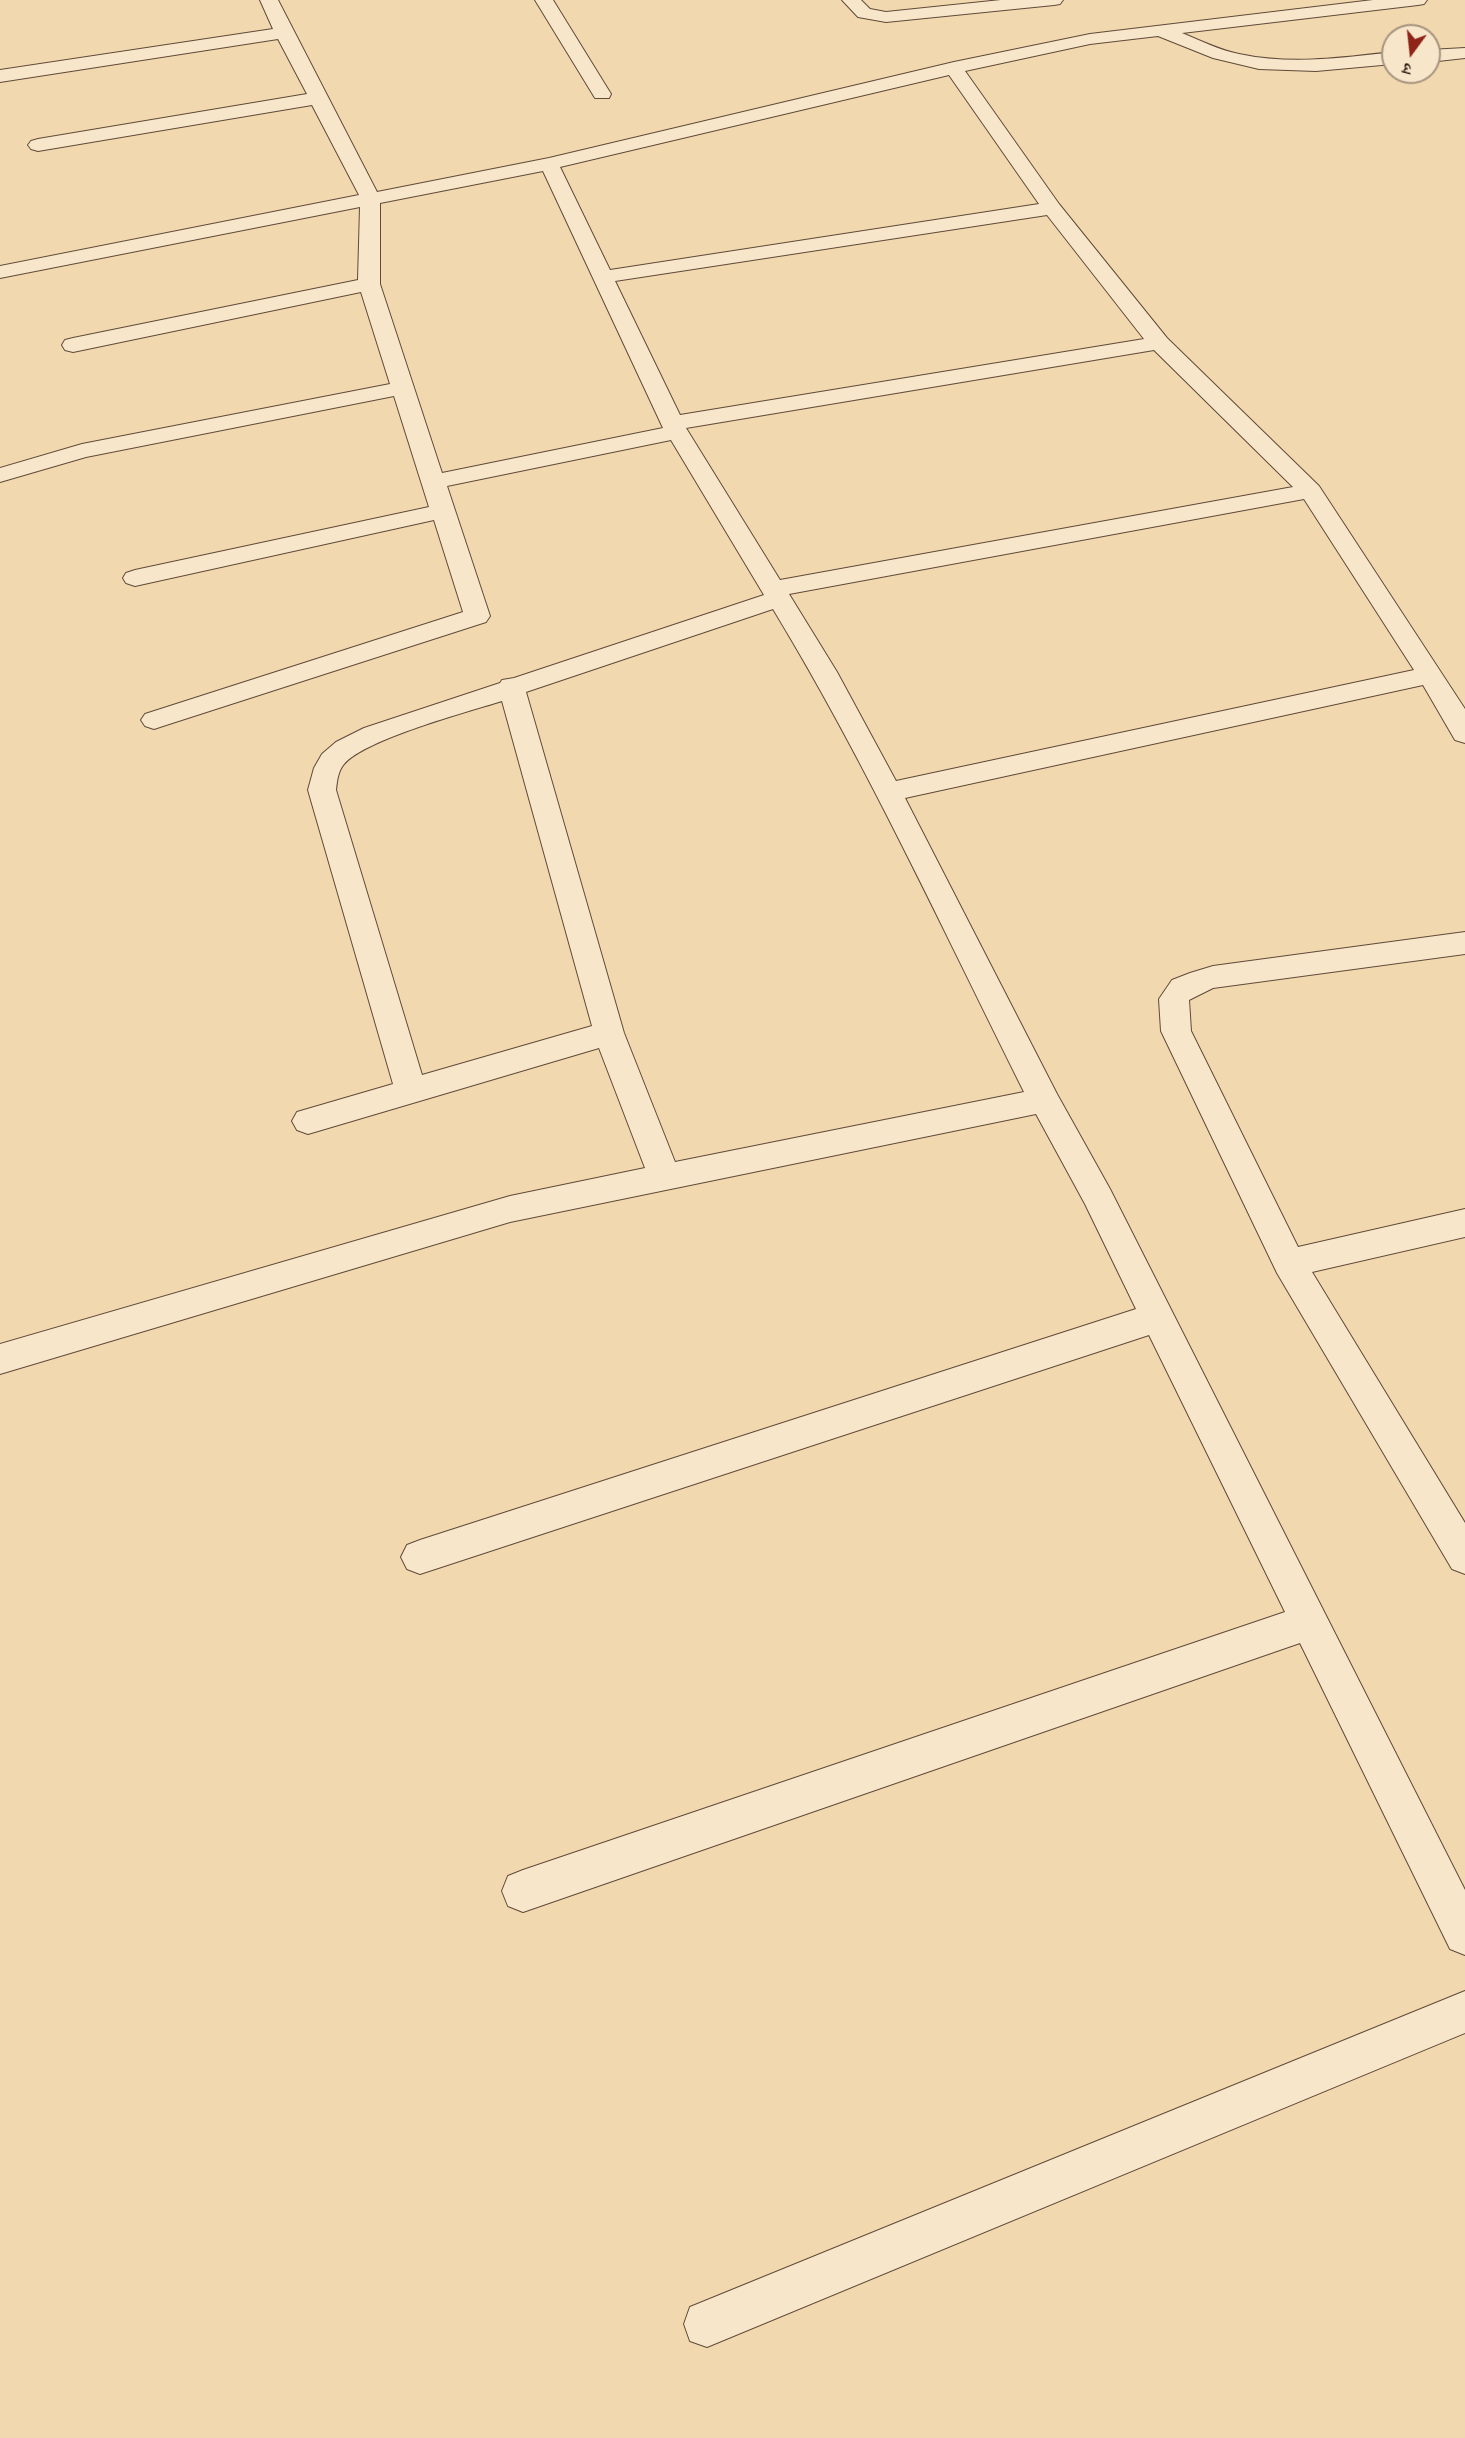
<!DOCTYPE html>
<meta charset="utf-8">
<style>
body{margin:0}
#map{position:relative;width:1465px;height:2438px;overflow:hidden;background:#f2d8ae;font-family:"Gentium Book Plus","Noto Serif Devanagari",serif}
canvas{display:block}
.north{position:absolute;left:1381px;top:24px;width:60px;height:60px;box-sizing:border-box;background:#f7e6ca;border:2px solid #a79480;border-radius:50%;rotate:195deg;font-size:16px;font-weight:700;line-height:24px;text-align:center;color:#301a12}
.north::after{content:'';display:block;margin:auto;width:21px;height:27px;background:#8f2418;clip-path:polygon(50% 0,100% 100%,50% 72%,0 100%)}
</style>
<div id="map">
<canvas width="1465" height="2438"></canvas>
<div class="north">उ</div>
</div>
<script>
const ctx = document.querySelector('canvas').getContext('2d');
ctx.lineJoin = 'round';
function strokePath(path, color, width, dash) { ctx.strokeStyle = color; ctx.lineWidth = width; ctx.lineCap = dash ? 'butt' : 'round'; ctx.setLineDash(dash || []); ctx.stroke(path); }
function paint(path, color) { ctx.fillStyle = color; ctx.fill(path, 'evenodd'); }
const street = new Path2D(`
 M260,0H278L377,192L549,158L954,62L1090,34L1373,0H1427L1424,4L1418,5L1182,33C1201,41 1219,50 1239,54C1290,65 1342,58 1393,52V64L1316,71L1259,69L1213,58L1158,36L1090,44L965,71L1059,204L1167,338L1319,486L1465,709V743L1455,740L1423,685L905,798L1057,1094L1110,1189L1465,1890V1955L1450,1949L1300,1643L523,1912L508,1906L502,1891L508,1876L523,1870L1285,1612L1149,1335L420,1574L407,1569L401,1557L407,1545L420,1540L1136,1309L1085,1204L1036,1114L510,1222L0,1374V1344L510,1196L645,1168L599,1048L308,1134L297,1130L292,1121L297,1112L393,1084L308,790L314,768L322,754L336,742L364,728L500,683L502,680L514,678L764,595L671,440L447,486L490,616L486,622L163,726L154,729L145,726L141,720L145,714L463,612L434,520L135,586L126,583L123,578L126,573L135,570L429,507L394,396L86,457L0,482V468L82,444L390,384L361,292L73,352L65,350L62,345L65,340L73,338L358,280L360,207L0,278V266L359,195L312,105L38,151L31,149L28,145L31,141L38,139L307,94L278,39L0,82V70L273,29ZM949,75L1039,204L610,270L560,167ZM543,171L663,428L442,473L380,284V203ZM1047,215L1144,339L680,415L615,281ZM1154,350L1293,487L780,580L686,428ZM1304,499L1414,670L896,781L837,672L789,594ZM773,609C867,764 943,930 1024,1092L675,1162L624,1033L526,692ZM502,701L592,1026L422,1075L336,790C337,781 338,771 344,764C366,739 467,712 502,701Z
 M535,0H553L611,94L609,98H595Z
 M842,0H861L870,9L886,12L1001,0H1063L1060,4L1054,5L886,22L858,17Z
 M1465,48V58L1429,62V50Z
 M1465,932V954L1213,988L1189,1000L1191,1031L1298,1247L1465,1209V1237L1312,1272L1465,1523V1574L1452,1569L1277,1273L1161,1031L1159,999L1172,980L1190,973L1213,966Z
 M1465,1991V2033L707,2347L690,2341L684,2324L690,2307Z`);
strokePath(street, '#604a39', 2);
paint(street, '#f7e6ca');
</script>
